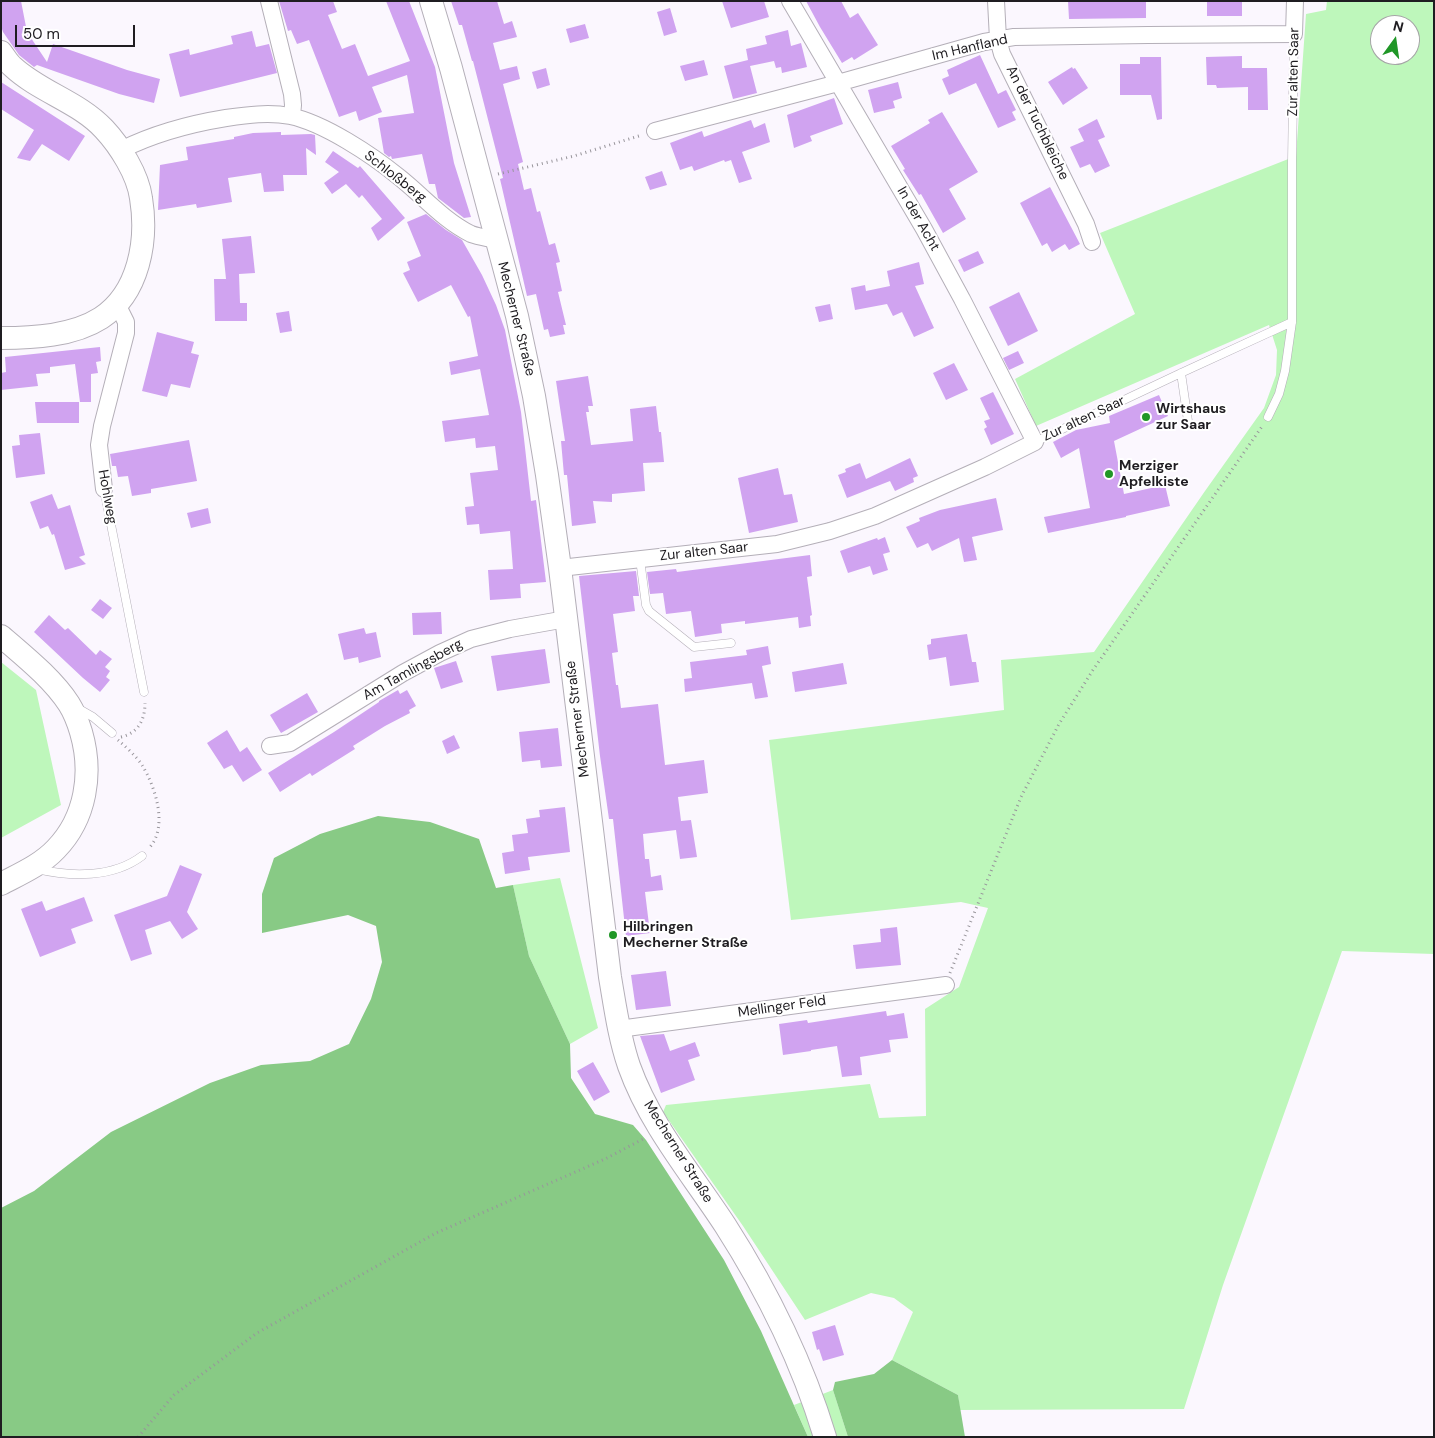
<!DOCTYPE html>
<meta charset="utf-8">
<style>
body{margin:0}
#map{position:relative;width:1435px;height:1438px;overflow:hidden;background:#fbf7fe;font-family:"DM Sans",sans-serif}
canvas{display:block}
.frame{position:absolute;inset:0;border:2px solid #1f1d21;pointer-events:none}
.north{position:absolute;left:1370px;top:15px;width:50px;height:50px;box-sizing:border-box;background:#fff;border:1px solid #a5a5a6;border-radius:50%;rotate:14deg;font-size:14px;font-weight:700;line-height:20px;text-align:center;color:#1f1d21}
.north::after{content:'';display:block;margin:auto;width:18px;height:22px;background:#209727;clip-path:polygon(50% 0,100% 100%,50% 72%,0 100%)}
.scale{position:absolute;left:15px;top:25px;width:120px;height:22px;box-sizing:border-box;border:2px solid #1f1d21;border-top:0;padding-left:6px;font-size:15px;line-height:18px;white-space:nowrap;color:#1f1d21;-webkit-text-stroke:4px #fff;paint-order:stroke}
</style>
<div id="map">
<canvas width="1435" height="1438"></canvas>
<div class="frame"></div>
<div class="north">N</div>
<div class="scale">50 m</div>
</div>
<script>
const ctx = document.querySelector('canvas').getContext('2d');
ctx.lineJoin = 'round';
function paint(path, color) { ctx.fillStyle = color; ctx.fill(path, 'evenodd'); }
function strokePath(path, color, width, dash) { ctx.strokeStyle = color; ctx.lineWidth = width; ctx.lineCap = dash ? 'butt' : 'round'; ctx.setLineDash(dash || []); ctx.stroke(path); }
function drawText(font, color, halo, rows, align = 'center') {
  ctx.font = font + ' "DM Sans",sans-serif'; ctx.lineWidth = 4; ctx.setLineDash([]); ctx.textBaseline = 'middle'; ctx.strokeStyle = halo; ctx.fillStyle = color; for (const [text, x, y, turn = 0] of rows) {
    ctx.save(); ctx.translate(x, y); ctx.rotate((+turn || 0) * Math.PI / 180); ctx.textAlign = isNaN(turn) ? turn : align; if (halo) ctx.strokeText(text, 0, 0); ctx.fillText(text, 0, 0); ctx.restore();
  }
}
paint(new Path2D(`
 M1327,1H1434V954L1342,951L1223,1285L1184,1409L960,1410L958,1395L892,1360L913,1312L894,1298L871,1293L805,1320L743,1226L663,1112L666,1105L870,1084L879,1118L926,1116L925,1009L959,987L988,908L961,902L791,920L769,740L1004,710L1001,660L1094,652L1205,491L1264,408L1276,375L1277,350L1269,325L1036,426L1015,379L1135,314L1100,233L1296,156L1306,14L1326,10ZM1380,25H1410V55H1380Z
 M1,662L36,690L61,805L1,838Z
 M560,878L598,1028L570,1044L529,956L513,885Z
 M833,1390L848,1437H808L794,1405Z`), '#bef7bb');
paint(new Path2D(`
 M378,816L430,822L479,839L496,888L513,885L529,956L570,1044L571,1078L595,1114L633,1125L646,1140L724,1260L761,1331L808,1437H1V1208L34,1191L111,1132L210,1083L261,1065L310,1061L349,1044L371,999L382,962L376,926L348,915L262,933V894L274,858L320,834Z
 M892,1360L958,1395L965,1437H848L833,1390L835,1382L874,1374Z`), '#88ca85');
paint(new Path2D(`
 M1,1H21L27,32L47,62L53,44L127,70L160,79L154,103L119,94L37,65L34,67L19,55L3,32L1,26Z
 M279,1H333L337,12L328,15L342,49L355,44L368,76L410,61L386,1H409L435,67L454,163L471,217L464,218L438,198L435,184H429L422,154L392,159L391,156L389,157L384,153L378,118L414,113L407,75L372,87L382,112L359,121L356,111L339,117L309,40L297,44L291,30L288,31Z
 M451,1H497L504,24L512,21L517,37L493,43L500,70L517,66L520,79L503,84L523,162L518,164L524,190L531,188L537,212L540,211L549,245L555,243L560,262L556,263L562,291L558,292L566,325H563L565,334L550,337L548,329L544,330L536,294L527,296L500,179L503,178L473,61H472L462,25H459Z
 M722,1H764L769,17L731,28Z
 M806,1H841L850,18L858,13L878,45L854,60L852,57L842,63L820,27Z
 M1068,1H1146V18L1069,19Z
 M1207,1H1242V16H1207Z
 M670,8L677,32L664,36L657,12Z
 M585,24L589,38L570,43L566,29Z
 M788,30L791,46L801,43L807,67L782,73L781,67L776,68L774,61L750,66L757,93L733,99L724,66L748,60L746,49L767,44L765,36Z
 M252,31L256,47L269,44L277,73L180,97L169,54L189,49L190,55L233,44L231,36Z
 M980,55L998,94L1006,90L1016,110L1012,112L1016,120L998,128L976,83L949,95L942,79L949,76L947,70Z
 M1242,56V68H1267L1268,110H1248V87L1217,88L1216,85H1207L1206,57Z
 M1140,57H1161L1162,119L1157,120L1151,95H1120V64H1140Z
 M704,60L708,75L685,81L680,66Z
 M1072,67L1073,69L1075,68L1088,88L1063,105L1048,82Z
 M546,68L550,85L537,89L532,72Z
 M1,82L85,136L69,161L42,144L30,161L17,158L34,130L1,109Z
 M898,82L902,98L893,101L895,108L874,113L868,90Z
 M834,98L843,124L810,136L812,141L794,148L787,115Z
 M942,112L978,172L949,189L966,219L943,233L921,194L919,195L903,170L905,169L891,146L930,123L928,120Z
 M1097,119L1105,137L1098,140L1110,166L1095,173L1090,164L1080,168L1070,147L1084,141L1078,129Z
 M751,120L754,128L765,123L770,142L742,152L752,179L739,183L731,160L725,162L724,160L694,171L692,166L680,170L670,143L702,131L704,137Z
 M281,132V135L311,134L315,135L316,155L306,148L307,175H283L284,191L264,192L261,173L228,178L232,202L197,208L196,204L158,210L160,165L188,160L186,147L234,139V137L253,133Z
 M333,151L358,168L360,166L405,218L378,241L371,228L382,219L362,195L359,198L346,184L332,194L324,183L339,172L325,162Z
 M662,171L667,185L650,190L645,177Z
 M1050,187L1080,244L1069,250L1065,244L1052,252L1047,243L1042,246L1020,203Z
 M426,214L446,230L462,240L482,275L496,305L505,330L521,412L531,501L536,500L546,582L520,584L521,598L490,600L488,570L513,569L510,531L480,534L479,524L467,525L465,507L474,506L470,473L498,470L495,446L476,448L475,438L445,442L442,421L489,415L480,369L451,375L449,362L478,356L470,316L468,317L451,285L418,302L403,273L410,270L407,262L421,256L407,222Z
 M251,236L255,273L239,274L240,303H247V321H215L214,279H226L222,239Z
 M978,251L984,263L964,272L958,260Z
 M919,262L924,284L915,286L934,328L914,337L902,312L893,316L887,304L855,310L851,288L865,285L866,291L890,286L887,271Z
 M1019,292L1038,331L1008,346L989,307Z
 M830,304L833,319L819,322L815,307Z
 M289,311L292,331L280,333L276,313Z
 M157,332L194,342L191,353L199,355L190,388L171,384L167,397L142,391Z
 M100,347L101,361L96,362L98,373L91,374V402H80L75,364L50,367V373L36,374L38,386L1,390V373L6,372L5,357Z
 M1018,351L1024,363L1009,370L1003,358Z
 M954,363L968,390L946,400L933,373Z
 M588,376L593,406H588L589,412H586L591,445L633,441L630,409L656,406L659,432H661L664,462L643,463L645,491L612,494V502L593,501L596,523L572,526L567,475H564L561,441H565L556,381Z
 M993,392L1014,434L991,445L984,429L987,427L984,421L990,419L980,398Z
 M1159,395L1168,416L1114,441L1124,494L1165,485L1170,506L1126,516V517L1048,533L1044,517L1090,508L1079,448L1061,458L1053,442L1076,430L1110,423L1109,416Z
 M35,402H79V423H37Z
 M40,433L45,474L16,478L12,446L20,445L19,435Z
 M189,440L197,481L151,489V493L132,496L128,476L118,477L116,466H112L110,454Z
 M910,458L918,476L913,478L914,482L895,491L890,481L847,498L838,475L846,472L845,469L860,463L866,479Z
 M778,468L784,495L792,494L798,522L749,533L738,478Z
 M52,494L58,509L70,505L85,555L79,557L86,564L65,570L54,534L52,535L48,526L40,529L30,502Z
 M996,498L1003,530L972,537L977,560L964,562L959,538L932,551L928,543L917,548L906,527L920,521L919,518L940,510Z
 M208,508L211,523L191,528L187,513Z
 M885,537L890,552L883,554L888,570L873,575L870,566L848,573L840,551L877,538L878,540Z
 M810,555L812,576L807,577L812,615L810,616L811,626L799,628L798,617L745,624V621L721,624L722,633L695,637L691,611L666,614L663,593L650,594L647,572L676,569L677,572Z
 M636,571L639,596H633L635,611L613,614L618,652L612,653L616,685H618L621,708L658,704L665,765L704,760L708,793L678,797L681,821L691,820L697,857L680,859L676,830L643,834L645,859H649L651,877L661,875L663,890L645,892L650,933L626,936L613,819H609L600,756L579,576Z
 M100,599L112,608L103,619L91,610Z
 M441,612L442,634L413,635L412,613Z
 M49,615L65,630L68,628L96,655L100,650L112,659L105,667L110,671L106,677L110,680L100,692L83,678L34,632Z
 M364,628L366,634L376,632L381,657L359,663L358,657L344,660L338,634Z
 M967,634L972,662H976L979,682L950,686L946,657L929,660L927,645L931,644V639Z
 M768,646L771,664L762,666L768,697L755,699L752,683L685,692L684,679L692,678L690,662L747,655L746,650Z
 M545,649L550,683L497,691L491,656Z
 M456,661L463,682L441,689L434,668Z
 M843,663L847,684L795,692L792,672Z
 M398,690L400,694L407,690L416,706L409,710L410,713L385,726L353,746L355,749L312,776L310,773L280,792L268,773L334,732L379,702V701Z
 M307,693L318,712L281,733L270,715Z
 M558,728L562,766L541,768L540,760L522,762L519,732Z
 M227,730L240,752L247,747L262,770L243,782L232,765L224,769L207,743Z
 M454,735L460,748L447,754L442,741Z
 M565,807L570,852L528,857L530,870L505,874L502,853L514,851L512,835L528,833L526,819L540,817L539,810Z
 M180,865L202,874L187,912L198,929L182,939L170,921L145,930L152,954L131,961L114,915L167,896Z
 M84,897L93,921L71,929L76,943L40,957L21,909L42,901L46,911Z
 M897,927L901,965L856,969L853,945L881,942L880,929Z
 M666,971L671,1006L636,1010L631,975Z
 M886,1011L887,1016L904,1013L908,1038L889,1040L891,1052L860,1057L862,1075L842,1077L837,1046L811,1050V1051L783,1055L779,1024L807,1020L808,1023Z
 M664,1034L670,1051L695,1042L700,1056L688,1060L695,1080L661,1093L640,1036Z
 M593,1062L610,1092L594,1101L577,1071Z
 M835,1325L844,1355L823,1361L819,1349L817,1350L812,1332Z`), '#d0a3f0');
const lane = new Path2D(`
 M1181,373L1188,421
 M1268,417L1279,394L1285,371L1292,322V162L1294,34
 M1035,442L1181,373L1292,322
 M104,489L144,692
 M640,559L646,605L649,611L694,647L731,643
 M79,709L93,717L112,733
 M37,869C71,877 113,878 142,856`);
const street = new Path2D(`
 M269,1L292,94L293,105L292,116
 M996,1L998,39L1002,54L1086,224L1092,242
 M655,131L838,83L984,42L1014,37L1148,35L1294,34L1295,1
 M121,150C155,133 189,124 226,118C247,115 269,112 290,116C324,123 372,155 399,177C423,196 443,220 471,234C479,237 488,238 496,240
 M104,489L99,445L102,426L126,333V322L117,304
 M560,568L777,544L830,531L875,516L985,467L1035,442L962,299L924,229L790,1
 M270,746L290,743L403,673L440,653L471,639L510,629L566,619
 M619,1029L946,985`);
const secondary = new Path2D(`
 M431,1L451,68L517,316L534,396L547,475L560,568L610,977C615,1006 619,1037 629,1066C650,1125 691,1173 725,1225C768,1292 802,1361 825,1437
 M1,52C5,57 8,63 13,67C40,92 79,102 104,129C120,146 138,175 141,198C148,241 139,293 101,318C73,336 33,338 1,338
 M1,636C24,656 52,678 69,704C74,712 78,722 81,732C93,773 86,818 56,849C41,865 20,874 1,884`);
strokePath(lane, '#b4afb8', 9);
strokePath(street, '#b4afb8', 18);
strokePath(secondary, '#b4afb8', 24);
strokePath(new Path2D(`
 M498,174L574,156L642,135
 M121,737C138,733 145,720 145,703
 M118,740C126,747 136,756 142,765C155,786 169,827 149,848
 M950,973L1021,797L1059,724L1093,670L1263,425
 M138,1437L174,1395L257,1333L436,1233L605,1159L645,1138`), '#98959b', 3, [1, 4]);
strokePath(lane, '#fff', 8);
strokePath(street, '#fff', 16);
strokePath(secondary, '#fff', 22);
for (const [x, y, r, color] of [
 [1146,417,5,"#209727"],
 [1109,474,5,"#209727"],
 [613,935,5,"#209727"]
]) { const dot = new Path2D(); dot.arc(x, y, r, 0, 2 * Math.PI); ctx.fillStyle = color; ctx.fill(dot); strokePath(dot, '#fff', 2); }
drawText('14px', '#1f1d21', '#fff', [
 ["Im Hanfland",970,48,-13],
 ["Zur alten Saar",1294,72,-89],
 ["An der Tuchbleiche",1037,123,64],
 ["Schloßberg",395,177,38],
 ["In der Acht",918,219,60],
 ["Mecherner Straße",516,319,76],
 ["Zur alten Saar",1084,419,-25],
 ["Hohlweg",107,497,80],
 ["Zur alten Saar",704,552,-6],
 ["Am Tamlingsberg",413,670,-29],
 ["Mecherner Straße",578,719,-97],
 ["Mellinger Feld",782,1007,-8],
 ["Mecherner Straße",678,1152,58]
]);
drawText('bold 14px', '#1f1d21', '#fff', [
 ["Wirtshaus",1156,409],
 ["zur Saar",1156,425],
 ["Merziger",1119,466],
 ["Apfelkiste",1119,482],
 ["Hilbringen",623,927],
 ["Mecherner Straße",623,943]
], 'left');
</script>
